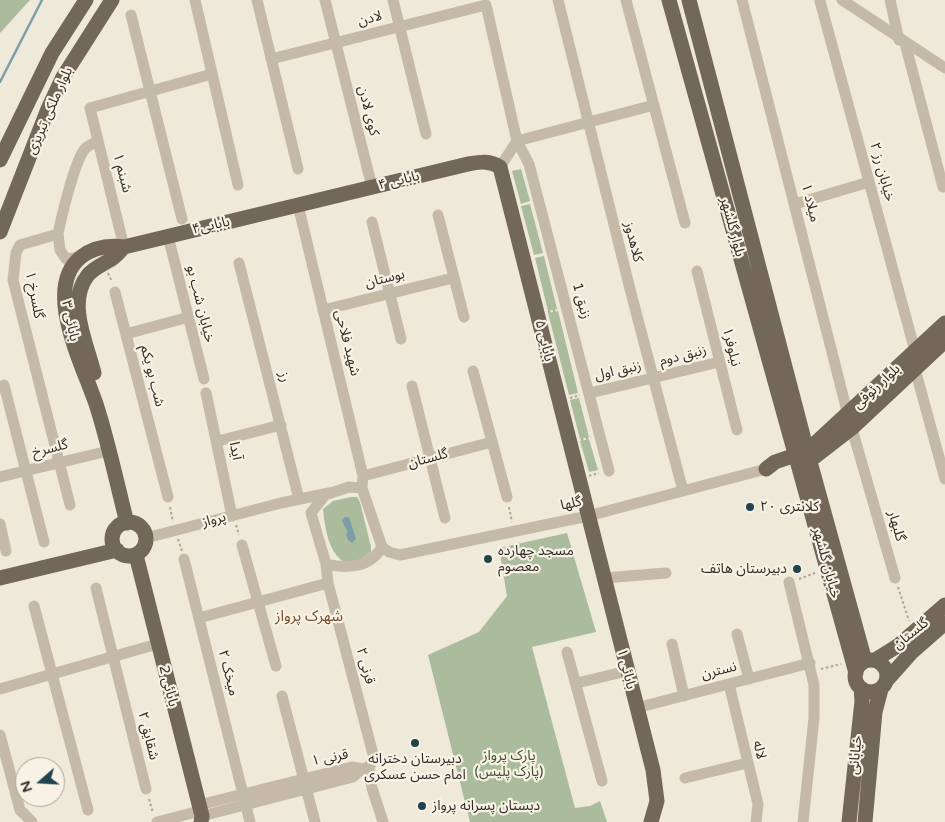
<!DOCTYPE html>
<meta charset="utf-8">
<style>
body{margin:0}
#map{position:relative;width:945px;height:822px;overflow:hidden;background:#eee9d9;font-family:"Varela Round",sans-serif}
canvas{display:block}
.north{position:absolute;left:15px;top:757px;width:50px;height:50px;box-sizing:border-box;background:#f7f2e5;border:1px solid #a8a399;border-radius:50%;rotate:251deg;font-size:14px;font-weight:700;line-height:20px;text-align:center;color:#322c26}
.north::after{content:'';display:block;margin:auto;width:18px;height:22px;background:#20434f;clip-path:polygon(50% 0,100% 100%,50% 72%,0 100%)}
</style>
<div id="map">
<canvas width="945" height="822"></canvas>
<div class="north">N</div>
</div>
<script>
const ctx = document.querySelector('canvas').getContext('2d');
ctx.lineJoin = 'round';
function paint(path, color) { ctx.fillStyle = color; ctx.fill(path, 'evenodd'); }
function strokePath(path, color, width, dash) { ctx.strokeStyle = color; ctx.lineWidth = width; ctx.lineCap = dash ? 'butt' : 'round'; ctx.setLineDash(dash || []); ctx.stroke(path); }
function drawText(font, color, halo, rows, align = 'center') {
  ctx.font = font + ' "Varela Round","Noto Sans Arabic",sans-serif'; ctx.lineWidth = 4.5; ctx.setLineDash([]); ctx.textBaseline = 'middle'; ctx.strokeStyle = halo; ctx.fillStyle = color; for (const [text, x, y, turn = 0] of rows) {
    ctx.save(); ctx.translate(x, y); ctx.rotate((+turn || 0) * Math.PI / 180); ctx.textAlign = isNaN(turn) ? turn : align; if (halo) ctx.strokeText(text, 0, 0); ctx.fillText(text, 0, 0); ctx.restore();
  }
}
paint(new Path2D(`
 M0,0H30L0,33Z
 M521,169L530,201L521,204L512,171Z
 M530,204L543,253L534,255L521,206Z
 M544,256L557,309L548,311L535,258Z
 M558,311L578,393L569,395L548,313Z
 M579,398L589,437L580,439L570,400Z
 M589,439L598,470L589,472L580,441Z
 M351,497H357L360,502L371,547V552L362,559L346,563C328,554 325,527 323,509L333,501Z
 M567,533L596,632L532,647L575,808L590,806L600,801L607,822H470L428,655L479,632L507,596L499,548Z`), '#aabc9b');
paint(new Path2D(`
 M345,517H349L356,539L352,543L348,540L346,534L348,532L342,521Z`), '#7b9ea8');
strokePath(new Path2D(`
 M0,82L42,0`), '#7b9ea8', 2.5);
strokePath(new Path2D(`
 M108,273L112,282
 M548,312L558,310
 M570,398L580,395
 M581,440L591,437
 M589,476L599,473
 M170,507L173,522
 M509,507L512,522
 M236,525L239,535
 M178,539L182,551
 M799,579L815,573
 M898,587L909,621
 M821,669L841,664
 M149,799L153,813`), '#b0a591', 2, [2.5, 2.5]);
strokePath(new Path2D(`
 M195,0L238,185
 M257,0L298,169
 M325,0L372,187
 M393,0L426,134
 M558,0L631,293L683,491
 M626,0L685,223
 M742,0L848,415L895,578
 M842,0L945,68
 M890,0L899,40
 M820,1L915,351
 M131,15L182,219
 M905,43L943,187
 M271,59L486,5L517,141L529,164L609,471
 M500,167L517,141L654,105
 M795,204L869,182
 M298,205L363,476L362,488
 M438,215L464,317
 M372,222L401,339
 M58,234L60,250L66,259L81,257
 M168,236L204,379
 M124,247L90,108L212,74
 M239,263L299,499
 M697,271L737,430
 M115,292L168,497
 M323,310L453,278
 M126,334L189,317
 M915,369L945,479
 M473,371L507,497
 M4,385L44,542
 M412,386L445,518
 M206,393L232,516
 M590,393L719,362
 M218,441L281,425
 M363,476L492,442
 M0,477L108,451
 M349,487L362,488L382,547C370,568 347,569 326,564L311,513L325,495Z
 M70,505L13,280L16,253L20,245L58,234C61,219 75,159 85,149C87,146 94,143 98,141
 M0,524L6,551
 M146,538L281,503L329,493
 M242,545L276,666
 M382,547L389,552L400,555L588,516L766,469
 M184,559L250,822
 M604,578L666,573
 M789,582L814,685V718L803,822
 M96,588L146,789
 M34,606L88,810
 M199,618L328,583
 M737,634L749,679
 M672,644L684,696
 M567,652L602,781
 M577,683L627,671
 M729,684L758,804L756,822
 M0,689L157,644
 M282,696L315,822
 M636,708L810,663
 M0,735L20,810L32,822
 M369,767L372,788L383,822
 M685,778L747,763
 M199,805L352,767L362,769L369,767L374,758L328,583L326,564
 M202,816L353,777L362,769
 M157,822L200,811`), '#c5baa7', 11);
strokePath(new Path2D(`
 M669,0L856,673
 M689,0L807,451L865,661
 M0,160L52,53L86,0
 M0,232L48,109L63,77L112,0
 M94,373C87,344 66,302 88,275C95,267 102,265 110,260C116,257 120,251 124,247
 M804,465L853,427L945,341
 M766,469L775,462L807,451L945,323
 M112 539a17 17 0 1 1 34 0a17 17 0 1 1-34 0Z
 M127,523C117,484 109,445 97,407C85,369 41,289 81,257C94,247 109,245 124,247L468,164C480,162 489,160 500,167L653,770L657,801L651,822
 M136,555L202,816L201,822
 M0,578L117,550
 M875,660L899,645L945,605
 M855 676a16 16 0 1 1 32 0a16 16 0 1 1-32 0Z
 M887,680L911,653L945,623
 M849,822L862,701L861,688
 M865,822L875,712L881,689`), '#736759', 15);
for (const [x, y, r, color] of [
 [750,507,5,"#20434f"],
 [488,559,5,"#20434f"],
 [797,569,5,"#20434f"],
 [415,743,5,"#20434f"],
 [422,806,5,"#20434f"]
]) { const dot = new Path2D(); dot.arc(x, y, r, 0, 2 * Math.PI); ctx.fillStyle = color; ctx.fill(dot); strokePath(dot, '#f7f2e5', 2); }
drawText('14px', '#322c26', '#f7f2e5', [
 ["لادن",370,19,-14],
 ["بلوار ملکى تبریزى",50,111,-66],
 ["کوی لادن",368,111,76],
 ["خیابان رز ۲",882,172,75],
 ["شبنم ۱",122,173,76],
 ["بابایی ۴",399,181,-14],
 ["میلاد ۱",810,203,76],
 ["بابایی۴",211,226,-13],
 ["بلوار گلشهر",732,227,75],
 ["کلاهدوز",633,242,76],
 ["بوستان",385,279,-14],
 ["گلسرخ ۱",34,295,79],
 ["زنبق 1",581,301,75],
 ["خیابان شب بو",200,304,76],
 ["بابائی ۳",70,321,78],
 ["۵ بابایی",544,341,76],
 ["شهید فلاحی",347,343,76],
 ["نیلوفر۱",731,347,76],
 ["زنبق دوم",683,356,-14],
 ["زنبق اول",618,371,-13],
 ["شب بو یکم",152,376,76],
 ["رز",284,377,75],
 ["بلوار رئوفی",877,387,-43],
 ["گلسرخ",50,449,-14],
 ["آیدا",235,451,79],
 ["گلستان",428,459,-15],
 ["گلها",571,504,-12],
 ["پرواز",214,520,-15],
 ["گلبهار",896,526,74],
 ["خیابان گلشهر",826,563,75],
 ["گلستان",911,634,-39],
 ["قرنی ۲",365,666,75],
 ["بابائی ۱",626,669,76],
 ["نسترن",719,671,-14],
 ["میخک ۲",228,673,76],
 ["بابائی 2",168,686,76],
 ["شقایق ۲",148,736,76],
 ["لاله",759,750,77],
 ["خیابانی",856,755,-84],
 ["قرنی ۱",330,758,-11]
]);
drawText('14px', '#322c26', '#f7f2e5', [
 ["کلانتری ۲۰",760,507],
 ["مسجد چهارده",498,551],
 ["معصوم",498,567],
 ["دبیرستان هاتف",787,569,"right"],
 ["دبیرستان دخترانه",415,759,"center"],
 ["امام حسن عسکری",415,775,"center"],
 ["دبستان پسرانه پرواز",432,806]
], 'left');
drawText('14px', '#3b4e2d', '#f7f2e5', [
 ["پارک پرواز",509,756],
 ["(پارک پلیس)",509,772]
]);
drawText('15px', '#794b27', '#f7f2e5', [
 ["شهرک پرواز",309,617]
]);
</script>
